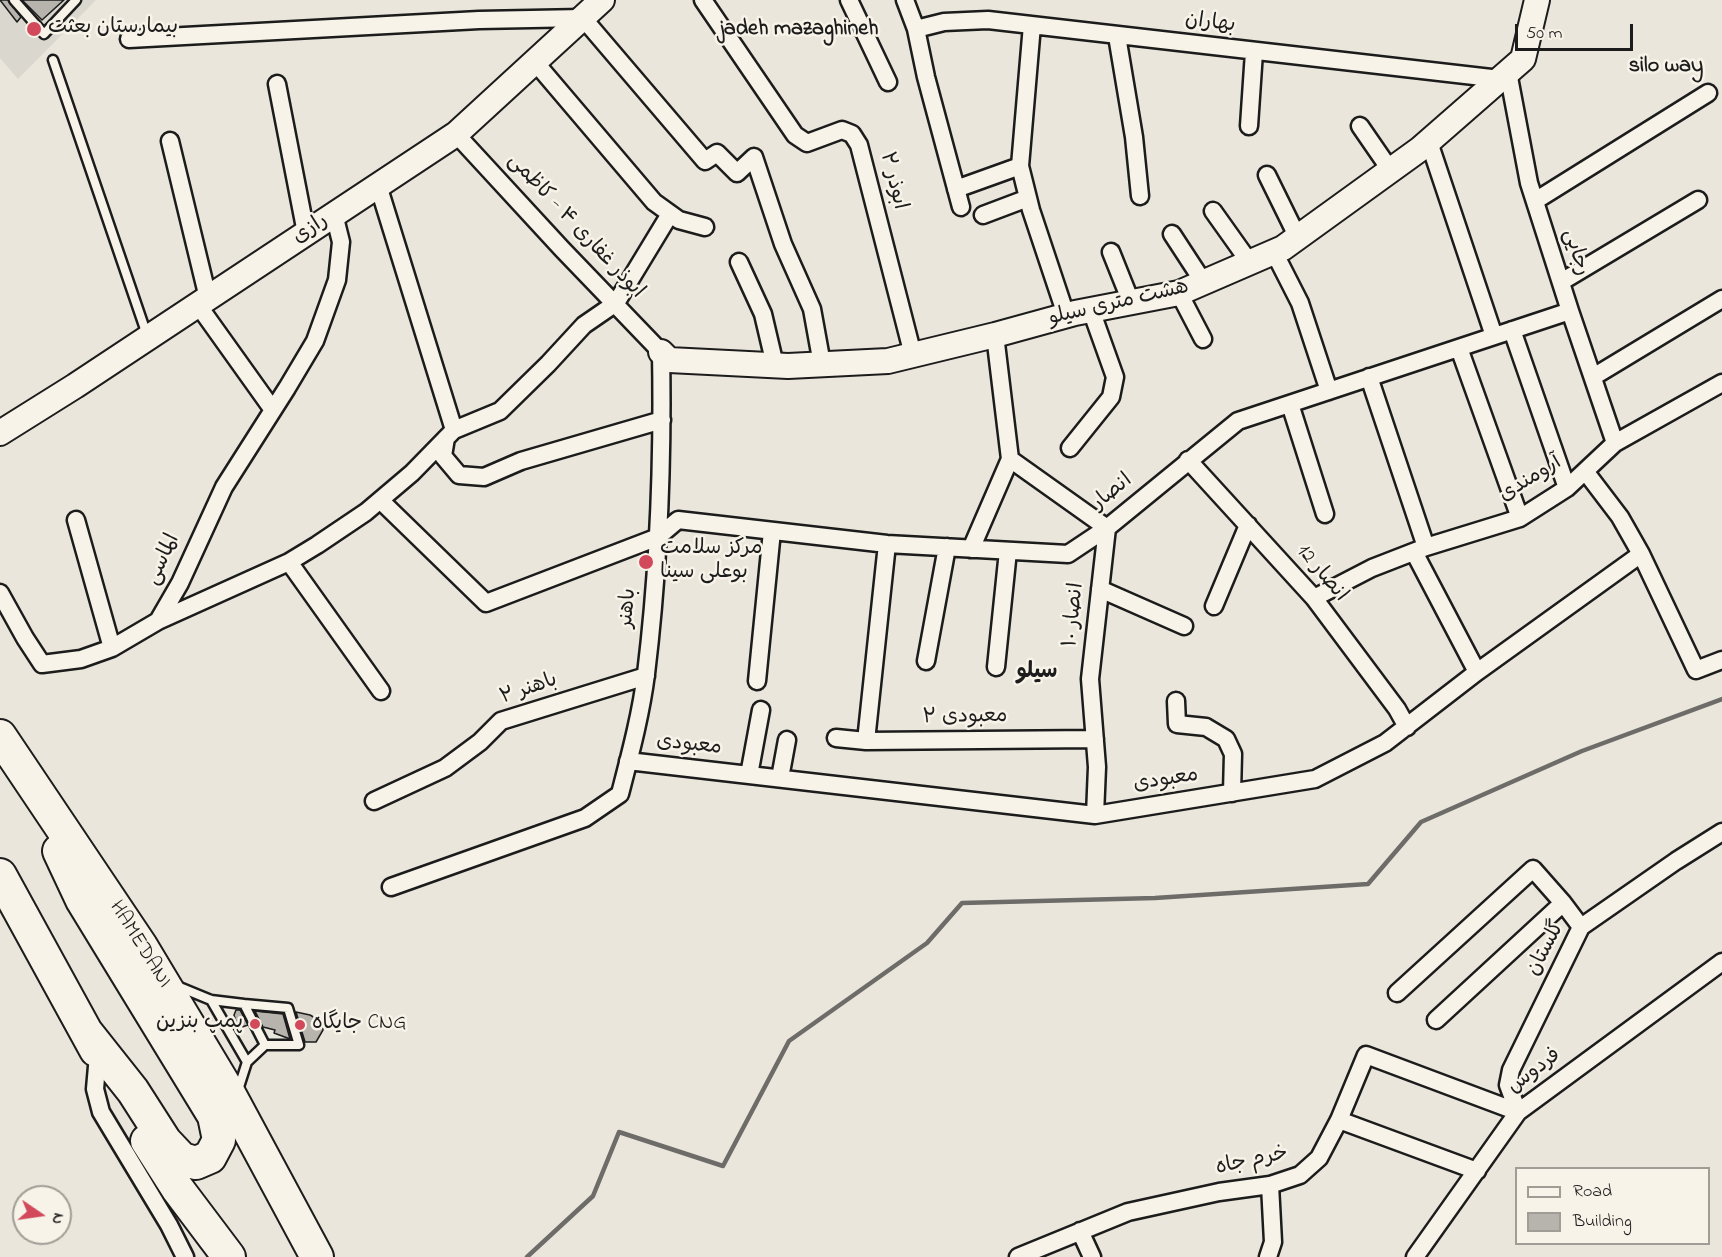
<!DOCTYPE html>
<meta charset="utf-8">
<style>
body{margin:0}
#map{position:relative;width:1722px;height:1257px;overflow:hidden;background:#eae6dc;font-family:"Indie Flower",sans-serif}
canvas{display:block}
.legend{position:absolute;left:1515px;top:1167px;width:195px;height:78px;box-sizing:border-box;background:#f7f3e8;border:2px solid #9f9d96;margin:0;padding:8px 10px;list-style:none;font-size:18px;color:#1c1c1c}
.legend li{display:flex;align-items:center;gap:12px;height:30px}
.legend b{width:30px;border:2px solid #9f9d96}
.north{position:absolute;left:12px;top:1185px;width:60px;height:60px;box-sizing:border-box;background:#f7f3e8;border:2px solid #9f9d96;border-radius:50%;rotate:103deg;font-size:16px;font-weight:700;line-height:24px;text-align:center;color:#1c1c1c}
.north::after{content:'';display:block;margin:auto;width:21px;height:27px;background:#d1495b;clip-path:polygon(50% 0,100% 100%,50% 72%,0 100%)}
.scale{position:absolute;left:1515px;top:24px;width:118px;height:27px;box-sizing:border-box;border:3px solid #1c1c1c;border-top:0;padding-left:8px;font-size:18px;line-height:21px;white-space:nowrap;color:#1c1c1c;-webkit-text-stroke:4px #f7f3e8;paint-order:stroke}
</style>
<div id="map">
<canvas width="1722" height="1257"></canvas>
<ul class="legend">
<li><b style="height:8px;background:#f7f3e8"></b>Road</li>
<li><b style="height:16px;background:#b6b4ac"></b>Building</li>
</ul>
<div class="north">N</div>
<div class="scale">50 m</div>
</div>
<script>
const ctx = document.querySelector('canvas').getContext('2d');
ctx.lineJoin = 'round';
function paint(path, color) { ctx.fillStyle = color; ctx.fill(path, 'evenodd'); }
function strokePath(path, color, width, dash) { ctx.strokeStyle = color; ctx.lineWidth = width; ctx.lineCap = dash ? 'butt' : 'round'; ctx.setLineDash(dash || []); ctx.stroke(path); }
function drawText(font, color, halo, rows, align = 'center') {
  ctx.font = font + ' "Indie Flower","Playpen Sans Arabic",sans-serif'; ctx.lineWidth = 5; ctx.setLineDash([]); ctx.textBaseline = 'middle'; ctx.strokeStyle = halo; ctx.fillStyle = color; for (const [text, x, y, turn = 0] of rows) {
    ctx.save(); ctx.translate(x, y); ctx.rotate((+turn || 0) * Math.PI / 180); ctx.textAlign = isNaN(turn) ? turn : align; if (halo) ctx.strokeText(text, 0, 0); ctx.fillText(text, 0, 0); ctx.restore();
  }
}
paint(new Path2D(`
 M0,0H96L18,79L0,58Z`), '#dad7ce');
strokePath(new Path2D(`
 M527,1257L593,1196L619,1132L723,1166L789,1041L927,943L962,903L1155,898L1368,884L1421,822L1582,751L1722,699`), '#6d6c68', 4.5);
const building = new Path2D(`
 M0,0H8L21,17L17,22Z
 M22,0H64L42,20Z
 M236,1010H240L248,1025L242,1027L237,1025L234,1015Z
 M255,1011L283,1014L290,1039L274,1033L275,1030L263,1027Z
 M296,1012L310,1015L322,1022L323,1030L316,1042H305Z`);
paint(building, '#b6b4ac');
strokePath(building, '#1c1c1c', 1.5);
const lane = new Path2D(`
 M14,0L44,34L76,0
 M53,60L147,335
 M177,986L211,1000L244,1004L265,1045L247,1062L238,1090
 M211,1000L247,1062
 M244,1004L288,1008L299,1045H265`);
const street = new Path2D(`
 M703,0L795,135L807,143L842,130L852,134L859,145L913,355
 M849,0L888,82
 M905,0L916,29L926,77L961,207
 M1032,25L1020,166L1031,210L1066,315
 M916,29L944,22L988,20L1500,79
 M1117,36L1134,137L1140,196
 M129,39L479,20L583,18L705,161L717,153L737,173L754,157L783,244L812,309L822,364
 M535,62L654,202L679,220L705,227
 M1508,72L1529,183L1570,311L1615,443
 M277,84L306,233
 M1249,126L1254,52
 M1360,126L1391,171
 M170,141L208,298
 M1429,142L1494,336
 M1267,175L1298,238
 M378,185L454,430
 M956,189L1020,166
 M1535,201L1708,93
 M1213,211L1250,263
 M983,215L1028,198
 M1172,234L1204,283
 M1111,252L1131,302
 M1274,252L1300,303L1329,391
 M739,262L763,314L775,365
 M1561,282L1698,200
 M1179,293L1203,339
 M198,305L273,410
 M1512,330L1567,488
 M1459,348L1520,518
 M1369,377L1426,547
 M1593,377L1722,299
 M1290,404L1325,514
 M446,438L443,456L459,475L484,477L521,461L662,420
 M1070,448L1111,397L1115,377L1091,310
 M1010,459L1107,528
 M1188,460L1314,598L1397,709L1407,727
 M1585,471L1620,517L1641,554L1696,670L1722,660
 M380,500L486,603L658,537L678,520L887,544L1068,554L1107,528L1238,421L1570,311
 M76,520L112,648
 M971,549L1010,459L995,335
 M1414,552L1477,672
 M289,562L381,691
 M1100,589L1184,626
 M0,593L25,638L42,664L81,659L112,648L158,621L180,583L224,487L287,388L315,341L337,280L341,242L334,214
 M1314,598L1372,568L1426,547L1520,518L1567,488L1615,443L1722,383
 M1214,606L1248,525
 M158,621L289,562L317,545L366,512L412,473L454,430L500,411L548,364L584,325L616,303L670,214
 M926,661L947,547
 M996,667L1008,551
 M757,681L772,531
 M1176,701L1177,724L1206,727L1226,739L1233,754L1232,793
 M836,738L866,741L1095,739
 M866,741L887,544
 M628,761L1095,815L1315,779L1385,743L1477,672L1641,554
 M749,775L761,710
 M780,778L787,740
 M374,801L445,768L480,742L501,721L646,676
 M1095,815L1097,767L1090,679L1107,528
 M391,887L585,818L620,794C630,755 641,714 646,674C659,567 663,459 661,352L562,249L456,134
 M1397,993L1533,869L1563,903
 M1436,1020L1563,903L1581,927
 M98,1055L95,1089L101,1112L169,1225L185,1257
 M1518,1112L1508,1085L1511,1070L1581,927L1676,861L1722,832
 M1339,1120L1477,1171
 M1080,1231L1092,1257
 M1018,1257L1128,1212L1219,1192L1270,1185L1300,1175L1319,1158L1339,1120L1366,1055L1518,1112
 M1268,1257L1273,1242L1270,1185
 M1415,1257L1518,1112L1722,962`);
const secondary = new Path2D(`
 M661,352L669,360L788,366L888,361L995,335L1075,313L1179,293L1283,248L1420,149L1523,59L1537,0
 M0,433L75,386L456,134L602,0`);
const highway = new Path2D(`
 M0,736L141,946L225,1086L317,1257
 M59,851L82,900L214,1116L219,1140L210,1157L196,1163L182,1159L165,1141L133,1091L87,1033
 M0,875L96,1050
 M147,1141L177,1188L229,1257`);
strokePath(lane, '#1c1c1c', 13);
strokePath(street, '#1c1c1c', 21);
strokePath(secondary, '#1c1c1c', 28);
strokePath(highway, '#1c1c1c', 36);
strokePath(lane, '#f7f3e8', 8);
strokePath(street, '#f7f3e8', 16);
strokePath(secondary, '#f7f3e8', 24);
strokePath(highway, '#f7f3e8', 32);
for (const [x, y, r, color] of [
 [34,29,8,"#d1495b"],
 [646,562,8,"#d1495b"],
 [255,1024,6,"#d1495b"],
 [300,1025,6,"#d1495b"]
]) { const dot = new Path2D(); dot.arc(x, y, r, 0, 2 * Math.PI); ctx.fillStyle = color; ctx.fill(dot); strokePath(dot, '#f7f3e8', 2); }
drawText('21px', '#1c1c1c', '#f7f3e8', [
 ["بهاران",1210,24,7],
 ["ابوذر ۲",892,181,76],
 ["ابوذر غفاری ۴ - کاظمی",575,227,47],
 ["رازی",311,230,-34],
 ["رجایی",1575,253,73],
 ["هشت متری سیلو",1119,304,-13],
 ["آرومندی",1531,480,-32],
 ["انصار",1113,493,-39],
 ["الماسی",164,560,-65],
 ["انصار 12",1321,574,50],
 ["باهنر",629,608,-85],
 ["انصار ۱۰",1075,615,-84],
 ["باهنر ۲",529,690,-19],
 ["معبودی ۲",965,718,-1],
 ["معبودی",689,746,6],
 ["معبودی",1166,781,-9],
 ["HAMEDANI",139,945,58],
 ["گلستان",1547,949,-62],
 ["فردوس",1535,1072,-37],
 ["خرم جاه",1252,1162,-12]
]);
drawText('21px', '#1c1c1c', '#f7f3e8', [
 ["بیمارستان بعثت",48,29],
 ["مرکز سلامت",660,550],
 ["بوعلی سینا",660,574],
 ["پمپ بنزین",243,1024,"right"],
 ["جایگاه CNG",312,1025]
], 'left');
drawText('bold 22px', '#1c1c1c', '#f7f3e8', [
 ["jadeh mazaghineh",799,30],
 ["silo way",1666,67],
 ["سیلو",1037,673]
]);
</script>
